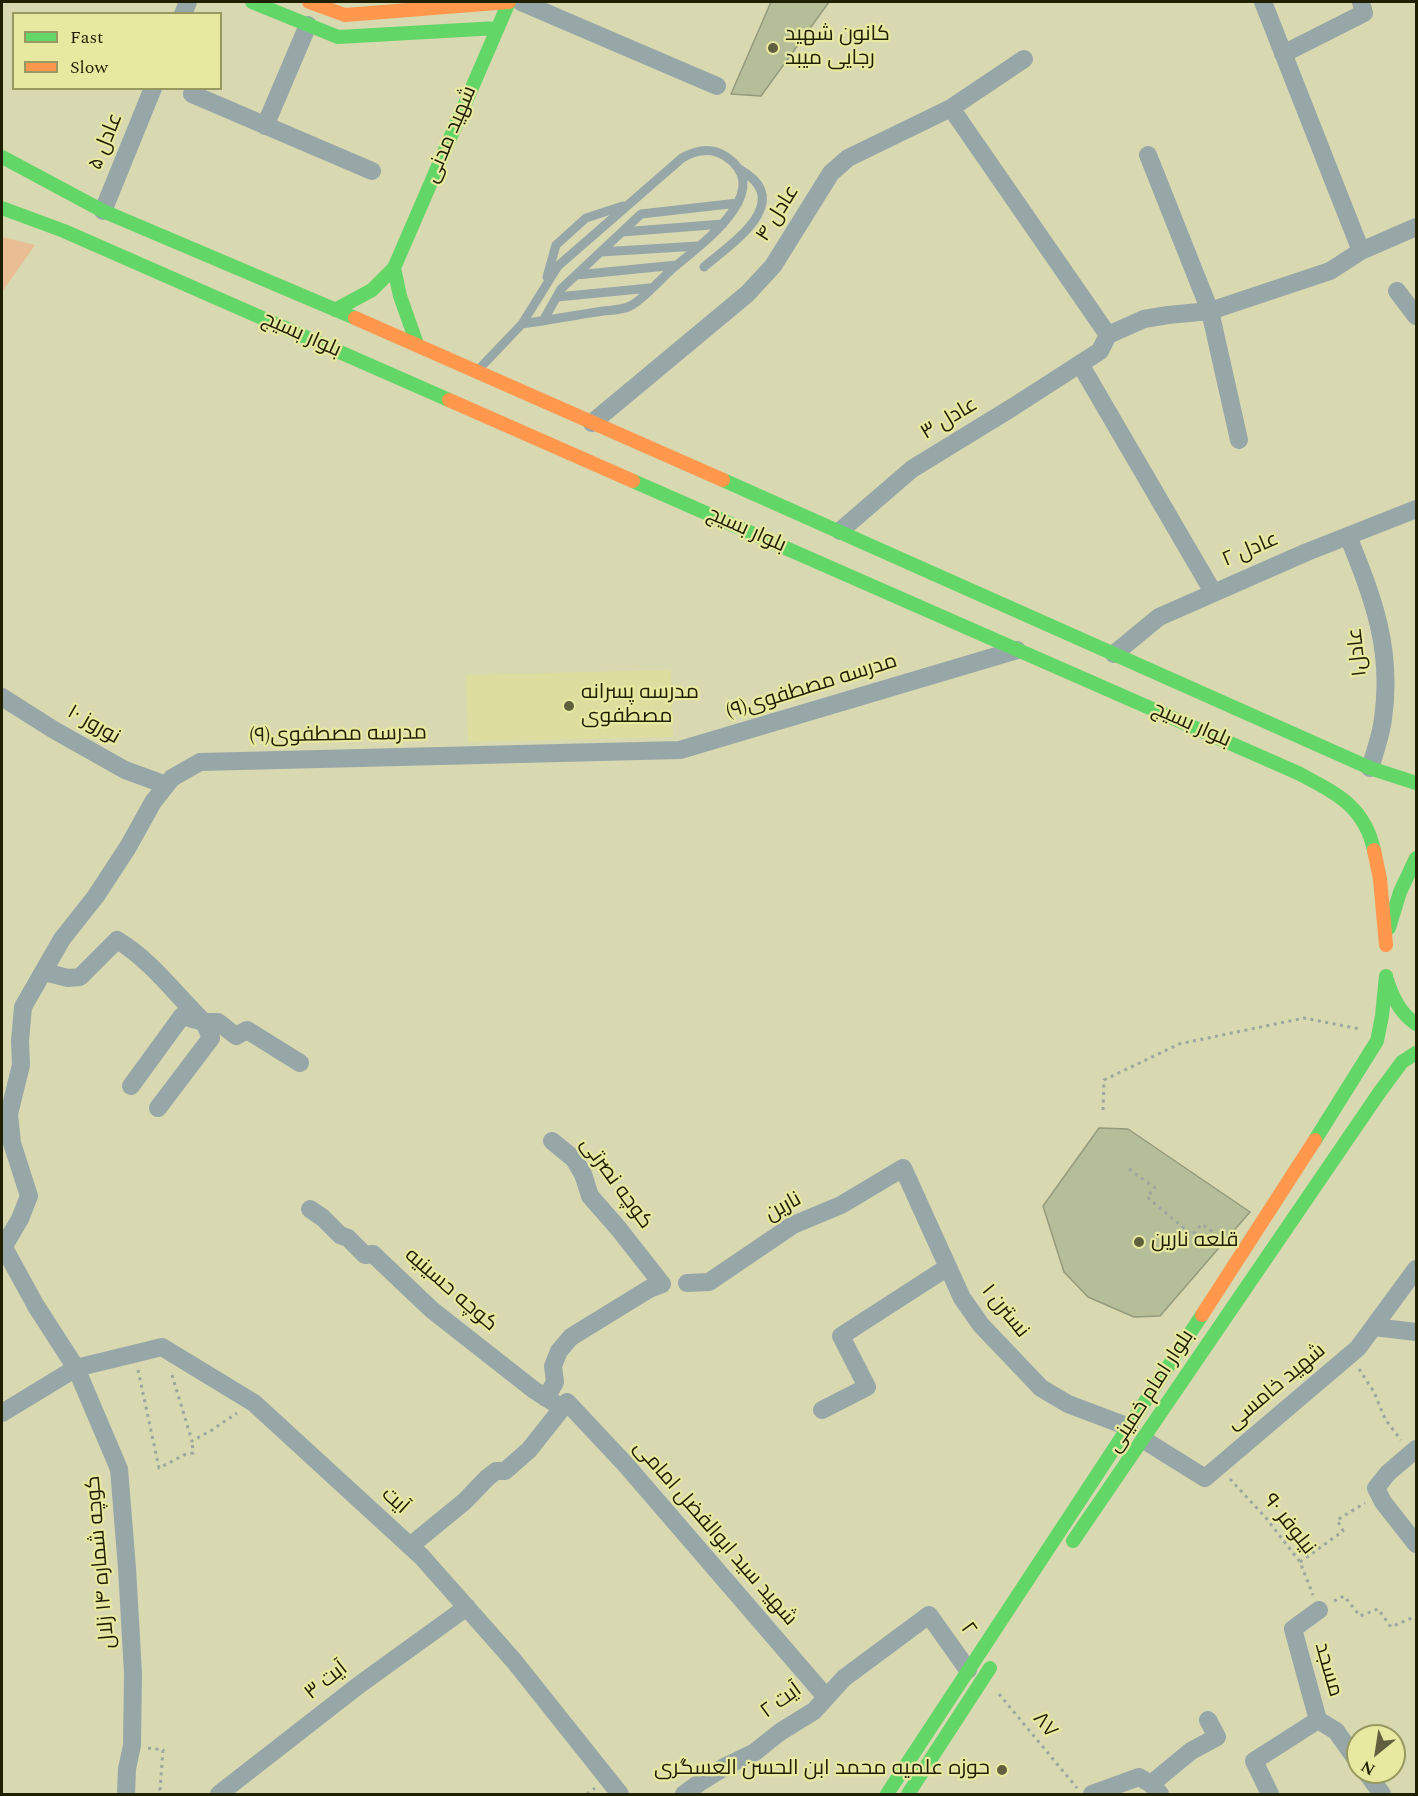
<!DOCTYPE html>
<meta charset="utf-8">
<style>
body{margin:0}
#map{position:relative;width:1418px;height:1796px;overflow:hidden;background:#d8d8b1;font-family:Spectral,serif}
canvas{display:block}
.frame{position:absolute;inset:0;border:3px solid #1f1f02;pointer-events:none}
.legend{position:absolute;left:12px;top:12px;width:210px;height:78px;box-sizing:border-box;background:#e8e9a0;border:2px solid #989861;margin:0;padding:8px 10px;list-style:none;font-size:18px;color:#1f1f02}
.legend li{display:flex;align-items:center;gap:12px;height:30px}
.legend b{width:30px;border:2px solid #989861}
.north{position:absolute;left:1346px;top:1724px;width:60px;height:60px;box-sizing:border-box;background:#e8e9a0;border:2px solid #989861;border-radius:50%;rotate:210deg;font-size:16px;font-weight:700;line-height:24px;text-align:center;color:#1f1f02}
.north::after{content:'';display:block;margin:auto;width:21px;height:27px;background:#60603f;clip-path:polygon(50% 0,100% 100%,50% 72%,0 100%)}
</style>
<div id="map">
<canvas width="1418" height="1796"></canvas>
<div class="frame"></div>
<ul class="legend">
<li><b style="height:8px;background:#63d668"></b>Fast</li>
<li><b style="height:8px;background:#ff974d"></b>Slow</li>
</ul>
<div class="north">N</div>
</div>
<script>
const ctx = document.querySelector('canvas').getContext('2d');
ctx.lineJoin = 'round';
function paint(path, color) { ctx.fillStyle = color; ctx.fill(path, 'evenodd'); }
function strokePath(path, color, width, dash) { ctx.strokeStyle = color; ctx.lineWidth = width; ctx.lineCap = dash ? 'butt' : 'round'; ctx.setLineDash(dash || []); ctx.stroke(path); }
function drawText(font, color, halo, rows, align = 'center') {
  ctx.font = font + ' Spectral,Cairo,serif'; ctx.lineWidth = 4.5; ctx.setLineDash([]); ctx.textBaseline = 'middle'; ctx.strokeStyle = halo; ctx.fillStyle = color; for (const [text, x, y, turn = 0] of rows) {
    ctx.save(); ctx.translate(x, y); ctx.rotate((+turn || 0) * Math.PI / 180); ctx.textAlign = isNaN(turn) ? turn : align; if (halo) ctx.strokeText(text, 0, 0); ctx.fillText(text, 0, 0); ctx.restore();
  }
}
paint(new Path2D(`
 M671,670L673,737L468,742L466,675Z`), '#dcdd9e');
paint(new Path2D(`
 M2,237L35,245L2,292Z`), '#e9be94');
const building = new Path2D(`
 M771,2H829L761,96L731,94Z
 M1099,1128L1128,1129L1250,1212L1160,1316L1134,1317L1088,1297L1064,1272L1043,1206Z`);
paint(building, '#b5be98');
strokePath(building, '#949a7c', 1.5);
strokePath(new Path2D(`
 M1103,1110L1104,1080L1179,1044L1304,1018L1360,1029
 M1129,1169L1155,1188L1147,1197L1192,1235L1202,1224L1213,1232
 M1359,1369L1374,1392L1385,1419L1401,1440
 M138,1370L159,1468L186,1454L193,1453L192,1441
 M172,1375L192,1441L212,1430L237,1413
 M1230,1479L1266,1518L1300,1562L1313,1595
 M1300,1562L1343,1531L1337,1520L1365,1503
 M1334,1601L1344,1596L1360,1616L1378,1609L1391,1627L1416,1616
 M999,1694L1077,1788
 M148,1748L163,1750L160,1790L162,1794
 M587,1794L595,1788`), '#9da79e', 3, [3, 4.5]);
strokePath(new Path2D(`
 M622,232L723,224
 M601,252L698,246
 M704,267C732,243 797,201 739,169
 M576,275L677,265
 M547,277L556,245L586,218L623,206
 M557,297L650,288
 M543,321L561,289L641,214L738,203
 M479,369L522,324L558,266L682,158C696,150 711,147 725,156C779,191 697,247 671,270C662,278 640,302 630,306C623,310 611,310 603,311C576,315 549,320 522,324`), '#97a7a8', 9);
strokePath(new Path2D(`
 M521,2L717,86
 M1263,2L1361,251
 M183,14L188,2
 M1283,54L1364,13L1361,2
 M192,94L372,171
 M951,108L1108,335L1144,319L1168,315L1210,311L1148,155
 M265,126L308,25
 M103,211L153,88
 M1397,291L1416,316
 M1108,335L1100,351L1080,364L1213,592
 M592,423L747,294L773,266L831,173L848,158L951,108L1024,59
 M1239,440L1210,311L1330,271L1361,251L1416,227
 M840,531L912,469L1013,407L1089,358
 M1348,536C1373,598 1393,649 1383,719C1381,735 1375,752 1370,768
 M1114,654L1159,617L1307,552L1416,509
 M2,697L54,730L125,770L166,785
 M44,972L68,978L80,977L117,940C151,960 176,995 204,1022H218L236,1036L247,1030L300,1063
 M131,1086L182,1016L204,1022L211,1038L158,1108
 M310,1209L323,1218L340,1235L348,1238L365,1255L373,1254L432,1310L534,1390L556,1404
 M2,1244L36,1306L76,1368L119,1469L127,1568L133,1673L132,1745L127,1769L126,1794
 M4,1246L20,1219L29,1196L12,1143L9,1114L21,1065L20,1041L23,1007L62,939L96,896L128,847L153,802L172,778L200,762L680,750L1017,650
 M687,1283L709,1282L793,1225L841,1205L903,1168L962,1298L981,1325L1041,1388L1068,1404L1129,1427
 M1374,1327L1416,1332
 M546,1398L555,1382L553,1366L559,1351L571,1337L649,1289L662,1284L618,1228L590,1196L583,1174L574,1159L552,1141
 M822,1410L867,1387L841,1336L948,1267
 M2,1413L76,1368L162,1347L254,1403L422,1557L514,1661L620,1794
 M1144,1440L1205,1478L1358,1348L1416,1269
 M1416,1449L1388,1473L1376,1488L1383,1502L1416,1544
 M410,1546L465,1501L487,1478L496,1471H505L529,1450L567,1402L626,1465L826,1697
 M1319,1610L1293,1629L1318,1720L1336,1731L1358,1762
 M1366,1772L1382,1794
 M1151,1784L1191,1751L1217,1737L1208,1720
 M219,1794L359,1685L467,1607
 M684,1794L702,1781L726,1766L755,1752L780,1732L814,1711L844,1678L929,1615L968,1670
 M1092,1794L1139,1777L1151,1784L1160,1794
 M1270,1794L1254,1761L1318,1720`), '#97a7a8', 18);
strokePath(new Path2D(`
 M252,2L338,37L498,28
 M2,157L103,211L355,318
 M2,208L64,231L449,400
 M394,268L400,296L417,344
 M335,310L372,290L394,268L509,2
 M723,480L1370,768L1416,783
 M633,481L1298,773C1335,793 1364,805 1374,850
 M1389,928L1400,892L1416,858
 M1387,980C1393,998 1400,1013 1416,1024
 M1315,1140L1377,1041L1382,1016L1386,976
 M1073,1541L1379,1093L1402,1062L1416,1053
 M887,1794L1202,1315
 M908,1794L990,1668`), '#63d668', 14);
strokePath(new Path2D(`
 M309,2L345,15L509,2
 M355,318L723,480
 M449,400L633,481
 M1374,850L1380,879L1386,945
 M1202,1315L1315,1140`), '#ff974d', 14);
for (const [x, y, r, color] of [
 [773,48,6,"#60603f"],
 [569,706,6,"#60603f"],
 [1139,1242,6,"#60603f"],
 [1002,1770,6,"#60603f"]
]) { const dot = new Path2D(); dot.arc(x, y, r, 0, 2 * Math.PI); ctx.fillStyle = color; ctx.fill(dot); strokePath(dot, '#e8e9a0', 2); }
drawText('21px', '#1f1f02', '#e8e9a0', [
 ["کانون شهید",785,36],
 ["رجایی میبد",785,60],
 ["مدرسه پسرانه",581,694],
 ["مصطفوی",581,718],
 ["قلعه نارین",1151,1242],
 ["حوزه علمیه محمد ابن الحسن العسگری",990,1770,"right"]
], 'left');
drawText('21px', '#1f1f02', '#e8e9a0', [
 ["شهید مدنی",452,135,-67],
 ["عادل ۵",107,142,-68],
 ["عادل ۴",779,214,-58],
 ["بلوار بسیج",301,336,24],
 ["عادل ۳",950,420,-31],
 ["بلوار بسیج",746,531,24],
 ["عادل ۲",1251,551,-23],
 ["عادل۱",1359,652,-96],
 ["مدرسه مصطفوی(۹)",812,688,-17],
 ["نوروز ۱۰",93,726,30],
 ["بلوار بسیج",1191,726,24],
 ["مدرسه مصطفوی(۹)",338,736,-1],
 ["کوچه نصرتی",615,1184,54],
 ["نارین",784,1208,-29],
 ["کوچه حسینیه",450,1291,41],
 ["نسترن ۱",1004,1312,51],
 ["شهید خامسی",1277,1388,-40],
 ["بلوار امام خمینی",1152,1392,-57],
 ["آیت",394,1502,42],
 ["نیلوفر ۹۰",1288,1525,52],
 ["شهید سید ابوالفضل امامی",714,1534,49],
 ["کوچه شماره ۱۴ زلال",102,1562,-95],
 ["۲",967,1630,54],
 ["مسجد",1327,1670,74],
 ["آیت ۳",327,1682,-38],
 ["آیت ۲",782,1702,-36],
 ["۸۷",1044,1726,50]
]);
</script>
